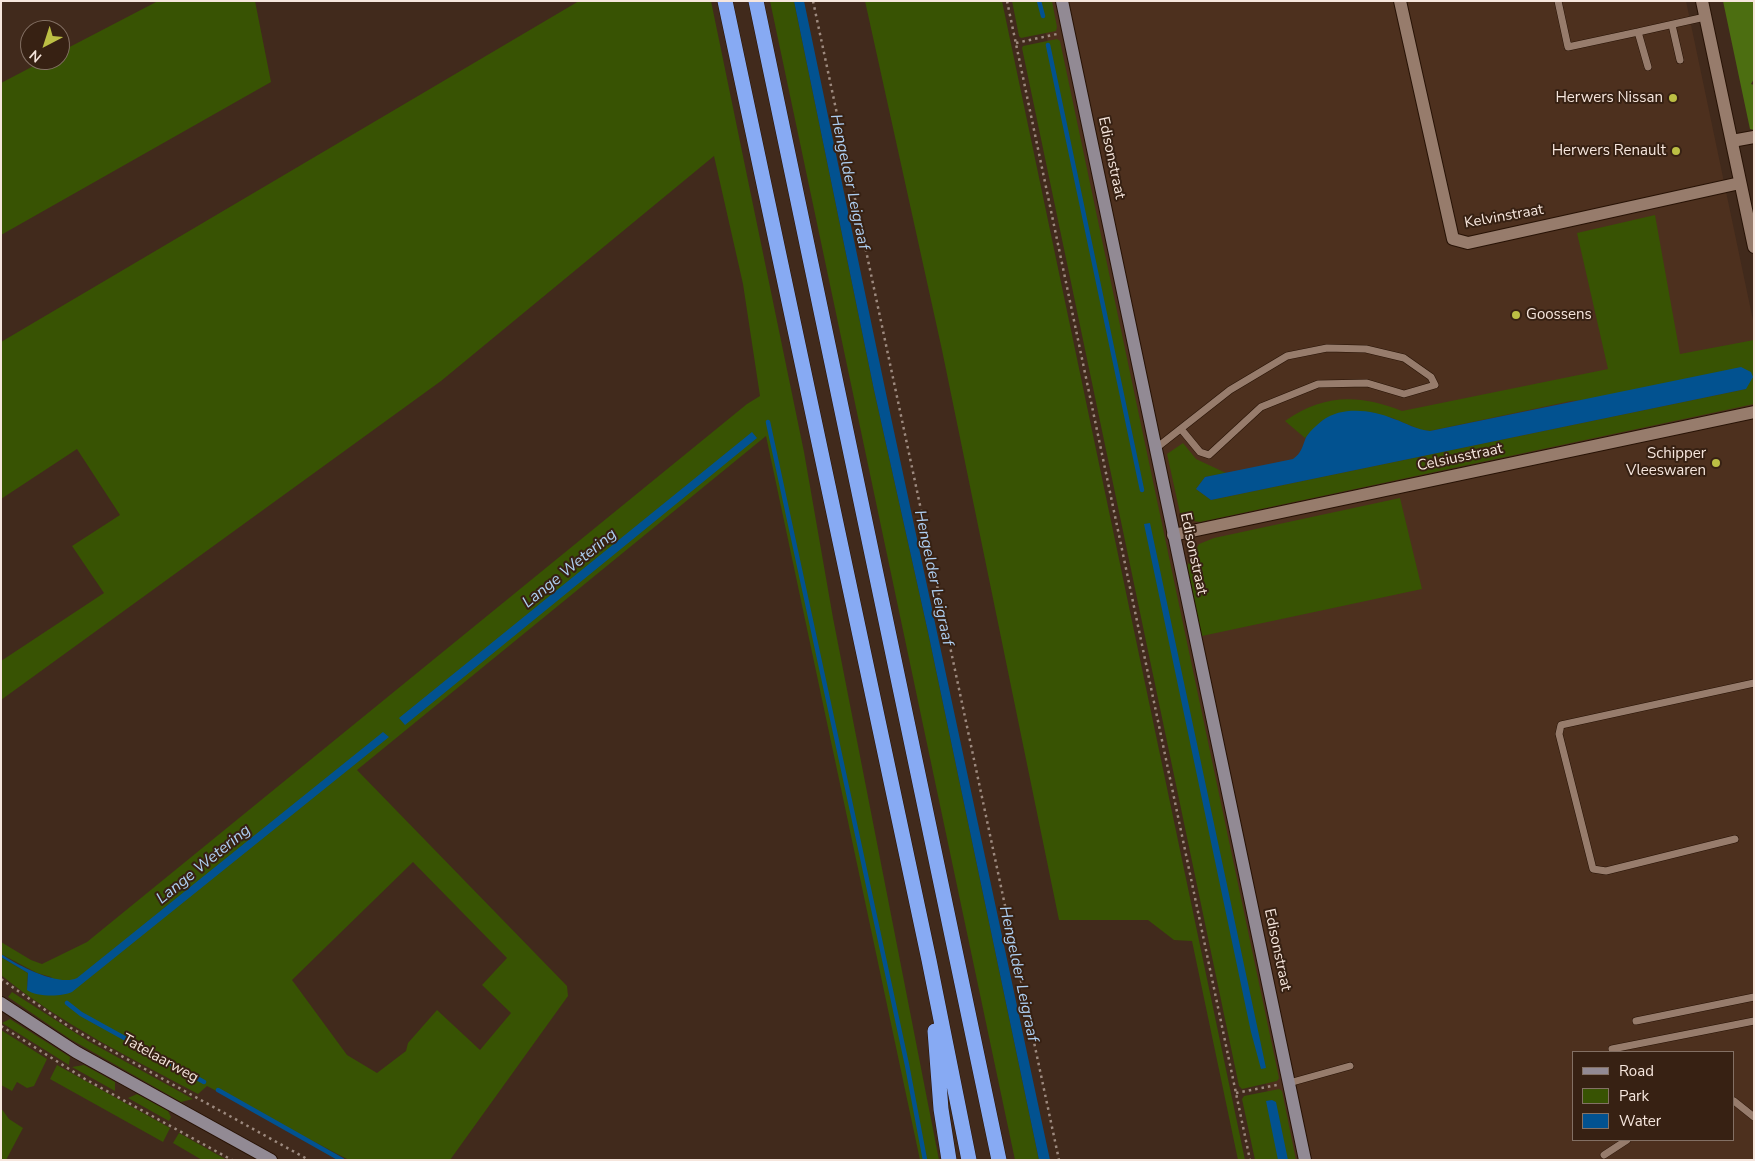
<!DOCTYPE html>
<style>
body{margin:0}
#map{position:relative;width:1755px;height:1161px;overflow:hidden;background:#412a1c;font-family:"Nunito Sans",sans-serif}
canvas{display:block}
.frame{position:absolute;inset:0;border:2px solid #f6e6dd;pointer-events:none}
.legend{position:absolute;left:1572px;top:1051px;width:162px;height:90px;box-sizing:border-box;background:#372113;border:1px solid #837064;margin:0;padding:6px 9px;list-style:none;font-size:15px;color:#f6e6dd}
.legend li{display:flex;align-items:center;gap:10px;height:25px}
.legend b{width:25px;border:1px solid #837064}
.north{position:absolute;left:20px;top:20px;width:50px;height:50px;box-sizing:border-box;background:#372113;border:1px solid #837064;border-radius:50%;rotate:220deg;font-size:14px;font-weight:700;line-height:20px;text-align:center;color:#f6e6dd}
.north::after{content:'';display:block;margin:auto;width:18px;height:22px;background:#bcbf44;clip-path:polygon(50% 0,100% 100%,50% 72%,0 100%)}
</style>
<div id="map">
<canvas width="1755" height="1161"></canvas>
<div class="frame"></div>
<ul class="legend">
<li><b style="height:6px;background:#928a94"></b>Road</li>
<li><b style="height:14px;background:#385303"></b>Park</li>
<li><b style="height:14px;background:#025290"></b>Water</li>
</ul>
<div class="north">N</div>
</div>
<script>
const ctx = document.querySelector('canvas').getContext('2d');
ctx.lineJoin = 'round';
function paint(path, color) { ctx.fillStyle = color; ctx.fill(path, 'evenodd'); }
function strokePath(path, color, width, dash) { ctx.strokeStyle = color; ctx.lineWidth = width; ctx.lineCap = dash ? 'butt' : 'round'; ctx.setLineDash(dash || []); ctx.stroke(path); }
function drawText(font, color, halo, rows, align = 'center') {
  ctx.font = font + ' "Nunito Sans",sans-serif'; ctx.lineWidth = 4; ctx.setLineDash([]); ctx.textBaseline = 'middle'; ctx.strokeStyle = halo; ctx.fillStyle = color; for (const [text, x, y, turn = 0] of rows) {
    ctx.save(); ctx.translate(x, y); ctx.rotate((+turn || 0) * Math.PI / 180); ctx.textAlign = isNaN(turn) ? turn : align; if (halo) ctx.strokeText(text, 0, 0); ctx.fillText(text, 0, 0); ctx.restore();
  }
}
paint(new Path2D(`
 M1039,1H1686L1754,325V1160H1282ZM1574,1052H1734V1140H1574Z`), '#4d301e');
paint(new Path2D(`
 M158,1H255L271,82L1,235V83L45,60H60V52Z
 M579,1H711L804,452L833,618L939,1160H920L766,436L357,770L567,986L568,996L450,1160H349L207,1086L198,1094C131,1058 61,1024 1,975V957L28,973L27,990L62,995L51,977L37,973L1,954V942L31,960L42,964L87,942L747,404L760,396L743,284L714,156L441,381L1,700V661L104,593L72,546L120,515L77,449L1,499V342ZM413,862L507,958L482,985L511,1013L480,1050L437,1010L408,1043L406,1051L377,1073L347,1055L292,980Z
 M770,1H794L874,390L928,632L1039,1160H1015Z
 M865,1H1002L1245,1160H1238L1192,941L1174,940L1148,920H1059L942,350Z
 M1012,1H1052L1057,27L1056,31L1021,38L1019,36Z
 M1057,39L1060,41L1279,1078L1277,1081L1242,1089L1239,1086L1022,48L1023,46Z
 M1655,215L1680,354L1754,340V404L1200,522L1186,520L1180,513L1167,454L1183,443L1196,459L1226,473L1205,477L1196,489L1211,500L1746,389L1571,401L1430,431L1421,430L1392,418L1370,412L1323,420L1305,438L1285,421C1323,394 1359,394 1402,411L1608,369L1577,233Z
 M1400,498L1422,589L1202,636L1187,566L1199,544L1214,538Z
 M12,992L88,1041L193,1099L181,1102L70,1039L8,997Z
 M10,1019L70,1057L69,1065L2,1023Z
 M1,1030L47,1059L34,1086L27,1088L17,1082L12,1091L1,1085Z
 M57,1065L170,1128L163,1142L50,1079Z
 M84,1065L115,1082V1091L72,1067Z
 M1279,1089L1282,1091L1296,1160H1255L1242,1099L1244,1096Z
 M137,1094L168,1111L171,1117L169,1121L128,1098Z
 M1,1108L9,1119L23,1128L6,1160H1Z
 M179,1133L227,1160H202L173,1143Z`), '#385303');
paint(new Path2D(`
 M1723,1H1754V79L1751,84L1754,85V130L1750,129Z`), '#4c6e11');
paint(new Path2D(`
 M794,1H804L892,422L1050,1160H1039L928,632L874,390Z
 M1741,367L1751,372L1753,377L1746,389L1211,500L1196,489L1205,477L1293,459C1301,453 1302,448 1305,440C1307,433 1317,425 1323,420C1343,406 1372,410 1394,419C1406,423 1417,430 1430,431Z
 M752,432L757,438L405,725L399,718Z
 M1150,523L1266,1068L1261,1069L1251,1032L1144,524Z
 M383,732L389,737L72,992C62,997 36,997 27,990L28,973L1,957V954C17,965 59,987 77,978Z
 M1272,1100L1276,1102L1288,1160H1278L1266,1101Z`), '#025290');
strokePath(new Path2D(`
 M1039,1L1043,16
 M1048,45L1142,490
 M768,422L907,1065L925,1160
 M67,1003L81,1014L204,1082
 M218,1090L342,1160`), '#025290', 4.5);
const lane = new Path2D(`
 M1558,1L1568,47L1638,32
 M1672,25L1680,60
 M1648,67L1638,32L1705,17
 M1155,449L1230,390L1287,356L1327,348L1366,349L1404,358L1431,377L1435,385L1404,394L1367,383L1318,384L1261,407L1209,455L1200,452L1181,429
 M1735,839L1606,871L1593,869L1559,734L1561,725L1754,683
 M1636,1021L1754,997
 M1612,1049L1754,1021
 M1289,1083L1350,1066
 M1734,1101L1754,1117
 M1604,1155L1627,1140`);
const street = new Path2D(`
 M1400,1L1453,239L1468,243L1740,183
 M1702,1L1754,247
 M1732,141L1754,137
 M1173,535L1754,412`);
const secondary = new Path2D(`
 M1062,1L1305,1160
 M1,1003L76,1052L271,1160`);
const highway = new Path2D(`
 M725,1L929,960L969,1160
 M756,1L999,1160
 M935,1031L941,1109L949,1160`);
strokePath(lane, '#271205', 8);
strokePath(street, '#271205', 14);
strokePath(secondary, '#271205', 14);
strokePath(highway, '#271205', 16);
strokePath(new Path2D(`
 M813,1L1059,1160
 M1007,1L1250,1160
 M1016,43L1057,34
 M1,979L71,1028L309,1160
 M1,1026L85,1079L232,1160
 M1236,1093L1277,1085`), '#9d8a7f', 2.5, [2.5, 4]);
strokePath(lane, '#977c6c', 7);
strokePath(street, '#977c6c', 12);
strokePath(secondary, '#928a94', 12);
strokePath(highway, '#87aaf3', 15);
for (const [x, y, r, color] of [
 [1673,98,5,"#bcbf44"],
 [1676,151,5,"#bcbf44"],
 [1516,315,5,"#bcbf44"],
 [1716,463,5,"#bcbf44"]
]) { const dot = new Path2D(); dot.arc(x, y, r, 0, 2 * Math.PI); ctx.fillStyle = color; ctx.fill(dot); strokePath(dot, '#372113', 2); }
drawText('15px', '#f6e6dd', '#372113', [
 ["Herwers Nissan",1663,98],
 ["Herwers Renault",1666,151],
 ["Goossens",1526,315,"left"],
 ["Schipper",1706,454],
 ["Vleeswaren",1706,471]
], 'right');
drawText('15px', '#f6e6dd', '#372113', [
 ["Edisonstraat",1111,158,78],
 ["Kelvinstraat",1504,217,-10],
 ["Celsiusstraat",1460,458,-12],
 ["Edisonstraat",1193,554,78],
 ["Edisonstraat",1277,950,78],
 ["Tatelaarweg",160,1059,29]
]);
drawText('italic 16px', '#aecff2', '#372113', [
 ["Hengelder Leigraaf",849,182,78],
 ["Lange Wetering",570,569,-39],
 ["Hengelder Leigraaf",933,578,78],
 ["Lange Wetering",204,865,-39],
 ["Hengelder Leigraaf",1018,974,78]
]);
</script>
